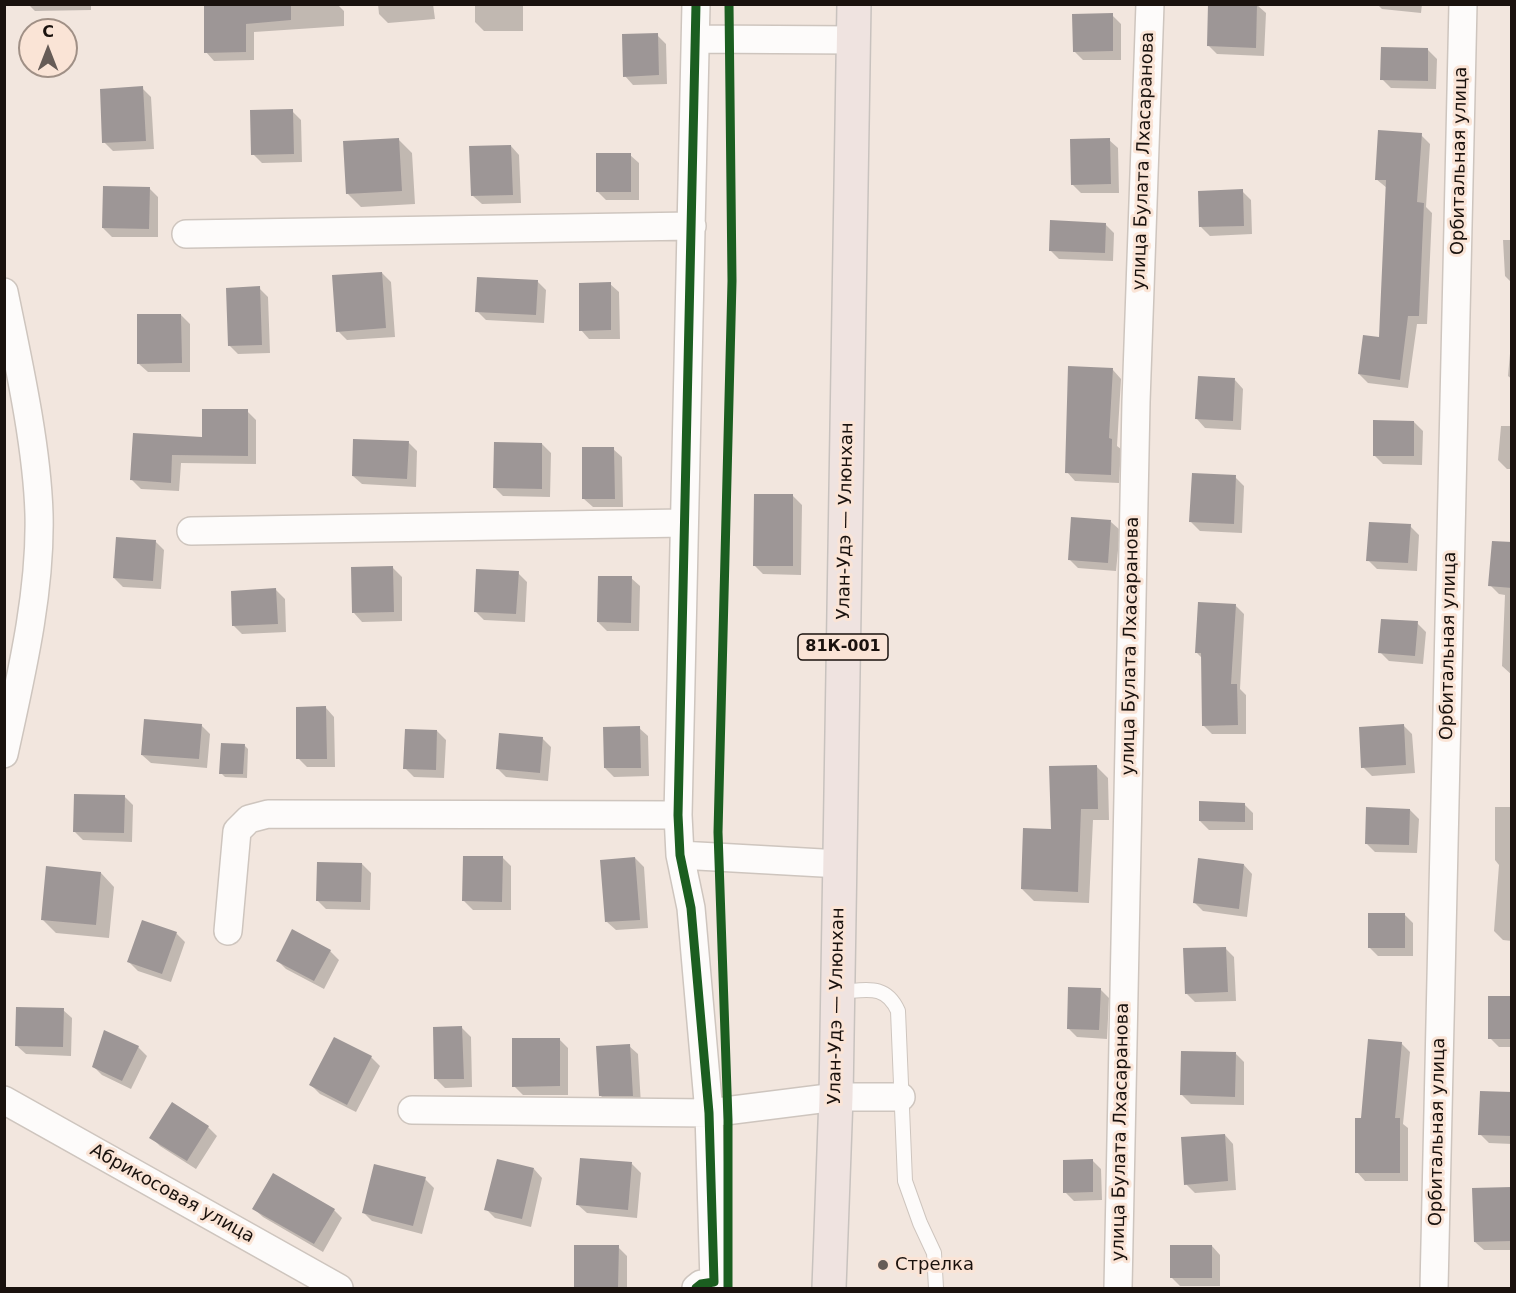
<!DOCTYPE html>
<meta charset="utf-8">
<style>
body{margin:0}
#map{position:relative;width:1516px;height:1293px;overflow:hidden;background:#f2e6de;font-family:"DejaVu Sans",sans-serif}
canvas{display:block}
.frame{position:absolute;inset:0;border:6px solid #1a120e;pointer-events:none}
.north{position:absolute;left:18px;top:18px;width:60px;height:60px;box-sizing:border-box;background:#fae4d6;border:2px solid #a09086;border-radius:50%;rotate:0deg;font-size:16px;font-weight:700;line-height:24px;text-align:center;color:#1a120e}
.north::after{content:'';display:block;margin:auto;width:21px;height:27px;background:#665c57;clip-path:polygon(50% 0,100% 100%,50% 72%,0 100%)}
</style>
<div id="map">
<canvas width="1516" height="1293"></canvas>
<div class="frame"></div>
<div class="north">С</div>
</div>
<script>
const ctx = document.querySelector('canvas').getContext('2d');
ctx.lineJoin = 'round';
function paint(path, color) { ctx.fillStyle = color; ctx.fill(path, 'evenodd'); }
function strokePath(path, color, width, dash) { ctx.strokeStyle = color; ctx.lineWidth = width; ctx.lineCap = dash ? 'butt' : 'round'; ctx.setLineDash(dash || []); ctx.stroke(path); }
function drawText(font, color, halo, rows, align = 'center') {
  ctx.font = font + ' "DejaVu Sans",sans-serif'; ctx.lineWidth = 6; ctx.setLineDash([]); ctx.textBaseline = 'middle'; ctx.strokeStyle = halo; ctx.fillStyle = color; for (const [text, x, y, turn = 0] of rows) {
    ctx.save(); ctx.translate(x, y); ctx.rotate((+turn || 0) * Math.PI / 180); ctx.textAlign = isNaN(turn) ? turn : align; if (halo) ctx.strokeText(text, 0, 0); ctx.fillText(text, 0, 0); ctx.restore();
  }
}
paint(new Path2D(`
 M28,4H91V10L35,11Z
 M205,4H337L344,11V26L254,32V60L214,61L206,52Z
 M378,4H433L435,19L388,23L379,14Z
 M475,4H523V31H484L475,22Z
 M1377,4H1422L1421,13L1382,9Z
 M1257,5L1266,13L1264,56L1217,54L1208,45Z
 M1112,15L1121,24V60H1083L1074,51Z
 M657,35L666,44L667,84L633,85L625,76Z
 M1428,50L1437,59L1436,89L1391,88L1382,79Z
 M142,88L151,97L154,149L113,151L104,142Z
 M292,111L301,120L302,162L262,163L253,154Z
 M1421,135L1430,144L1426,207L1432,213L1427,324H1417L1408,388L1368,383L1359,374L1380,338L1387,188L1376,179Z
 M398,139L412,153L415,204L361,207L347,193Z
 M1109,140L1118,148L1119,193H1081L1072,184Z
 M511,146L519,155L521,203L482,204L473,196Z
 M630,155L639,163V200H606L597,191Z
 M149,188L158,197V237H112L103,228Z
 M1242,191L1251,200L1252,234L1210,236L1201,227Z
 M1105,224L1114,233L1113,261L1059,259L1050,250Z
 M1503,240H1512V283L1505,276Z
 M382,273L391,282L395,337L347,340L338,331Z
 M537,281L546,290L544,323L486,320L477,311Z
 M610,284L619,292L620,339H589L581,330Z
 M259,288L268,297L270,353L238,354L229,345Z
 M181,315L190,324V372H148L139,364Z
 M1512,331V379L1508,376Z
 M1069,367L1113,370L1121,379L1117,446L1121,449L1119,483L1075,481L1067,472Z
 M1235,380L1243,389L1241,430L1205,428L1197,419Z
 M247,411L256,420V464L181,463L179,491L141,489L132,480L134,435L203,439Z
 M1414,422L1423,431L1422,465L1383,464L1374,455Z
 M1501,426H1512V469H1507L1498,460Z
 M409,443L417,451L416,487L362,484L353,476Z
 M542,444L551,453L550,497L503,496L494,487Z
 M613,449L622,457L623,507H593L584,499Z
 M1235,477L1244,486L1242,533L1200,531L1191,522Z
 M793,496L802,505L801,575L763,574L754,565Z
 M1111,522L1120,530L1116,571L1078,568L1069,559Z
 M1410,526L1419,535L1417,571L1377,569L1368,560Z
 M155,541L164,550L161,589L123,587L114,578Z
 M1512,543V675L1502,666L1505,595L1499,594L1490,585Z
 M393,568L402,577V621L362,622L354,613Z
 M518,573L527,582L525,622L484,620L475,611Z
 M631,578L640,586L639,631H607L598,622Z
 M276,590L285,599L286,632L242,634L233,625Z
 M1235,605L1244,614L1240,689L1246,695V734H1212L1203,725L1202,658L1196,652Z
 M1417,623L1426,632L1423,664L1389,661L1380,652Z
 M326,708L334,717L335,767H307L298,758Z
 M201,725L210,734L207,768L151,763L142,755Z
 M1403,725L1412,734L1415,773L1372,776L1363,767Z
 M639,728L648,736L649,776L614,777L605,768Z
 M437,731L446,740L444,778L414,777L405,768Z
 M542,738L551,747L548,781L506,777L497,768Z
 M244,745L248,749L247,778L225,777L221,773Z
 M1096,766L1108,778L1109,820H1093L1089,903L1034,901L1022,889L1052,830Z
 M124,796L133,805L132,842L83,840L74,831Z
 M1244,804L1253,813V830H1209L1200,821Z
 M1495,807H1512V941L1503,940L1494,931L1499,865L1495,860Z
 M1410,810L1419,819L1417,853L1375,852L1366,843Z
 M502,857L511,866V910H473L464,901Z
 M635,858L644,867L648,928L616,930L607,922Z
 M362,864L371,873L370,910L326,909L317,900Z
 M1244,865L1252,874L1247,917L1203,911L1194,902Z
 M101,873L114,887L109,938L56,933L42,919Z
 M1404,914L1413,923V956H1378L1369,947Z
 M176,933L185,942L171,982L138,971L129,962Z
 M1225,948L1234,957L1236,1001L1195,1002L1186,993Z
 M330,951L339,960L324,989L286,969L277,960Z
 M1100,989L1109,998L1107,1039L1077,1037L1068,1028Z
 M1512,997V1047H1499L1490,1038Z
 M63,1010L72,1018L71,1056L26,1054L17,1046Z
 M462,1028L471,1037L472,1087L445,1088L436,1079Z
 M559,1039L568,1048V1095H523L514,1086Z
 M1401,1043L1410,1052L1403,1124L1408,1128V1181H1365L1357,1172L1362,1119Z
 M629,1046L638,1054L641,1105L609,1104L600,1095Z
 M138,1047L147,1056L131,1089L102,1075L93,1066Z
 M1236,1054L1244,1062V1105L1191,1104L1182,1095Z
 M371,1057L380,1066L356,1112L320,1094L311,1085Z
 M1512,1093V1144L1489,1143L1480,1134Z
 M208,1127L217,1136L196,1169L160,1146L151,1137Z
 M1225,1135L1233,1144L1236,1190L1195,1193L1186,1184Z
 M1092,1160L1101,1169L1102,1200L1074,1201L1065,1192Z
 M632,1164L641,1173L637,1218L587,1213L578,1205Z
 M534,1169L542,1178L531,1227L495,1218L486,1209Z
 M425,1179L434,1188L422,1234L372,1221L363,1212Z
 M1512,1188V1250H1484L1475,1242Z
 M254,1209L334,1210L342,1218L323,1252L263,1217Z
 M1212,1246L1220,1255V1286H1180L1172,1278Z
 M576,1247H618L627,1256V1288H575Z`), '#0003');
paint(new Path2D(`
 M204,4H291V20L246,24V52L204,53Z
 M1208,4H1257L1256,48L1207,46Z
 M1113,13V51L1073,52L1072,14Z
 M658,33L659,75L623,77L622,34Z
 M1381,47L1428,48V81L1380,80Z
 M143,86L146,141L102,143L100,89Z
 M293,109L294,154L251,155L250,110Z
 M1378,130L1422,133L1417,202L1424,203L1419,316H1408L1400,380L1358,374L1363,335L1379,337L1386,180H1375Z
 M399,138L402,191L346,194L343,141Z
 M1110,138L1111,184L1071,185L1070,139Z
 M511,145L513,195L471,196L469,146Z
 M596,153H631V192H596Z
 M103,186L150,187L149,229L102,228Z
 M1243,189L1244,226L1199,227L1198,191Z
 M1050,220L1106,223L1105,253L1049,251Z
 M382,272L386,328L336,332L332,275Z
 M477,277L538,280L536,315L475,312Z
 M611,282V330L579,331V283Z
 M260,286L262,345L228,346L226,288Z
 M137,314H181L182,363L137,364Z
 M1068,366L1113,368L1109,438L1112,439L1111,475L1065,473Z
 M1198,376L1235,378L1233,421L1195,419Z
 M202,409H248V456L172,455L171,483L130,480L133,433L202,437Z
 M1373,420L1414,421V456H1373Z
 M353,439L409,441L407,479L352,476Z
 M494,442L542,443V489L493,488Z
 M582,447H614L615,499H582Z
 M1192,473L1236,475L1234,524L1189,522Z
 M754,494H793V566H753Z
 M1071,517L1111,520L1108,563L1068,560Z
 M1369,522L1411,524L1408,563L1366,561Z
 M116,537L156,540L153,581L113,578Z
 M1492,541L1512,542V588L1488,586Z
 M393,566L394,612L352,613L351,567Z
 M476,569L519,571L516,614L474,612Z
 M598,576H632L631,623L597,622Z
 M276,588L278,624L232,626L231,591Z
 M1198,602L1236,604L1231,684H1237L1238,725L1202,726L1201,653H1195Z
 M1381,619L1418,621L1415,656L1378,653Z
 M326,706L327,759H296V707Z
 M144,719L202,724L199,759L141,755Z
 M1404,724L1406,765L1361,768L1359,727Z
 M640,726L641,768H604L603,727Z
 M405,729L437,730L436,770L403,769Z
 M499,733L543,737L540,773L496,769Z
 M221,743L245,744L243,774H219Z
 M1097,765L1098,809H1081L1078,892L1021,889L1023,828L1051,829L1049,766Z
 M74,794L125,795L124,833L73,832Z
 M1199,801L1245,803V822L1199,821Z
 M1366,807L1410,809L1409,845L1365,844Z
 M463,856H503L502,902L462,901Z
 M635,857L640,920L605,922L600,860Z
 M1198,858L1244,864L1239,909L1193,903Z
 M317,862L362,863L361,902L316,901Z
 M46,866L101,872L96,925L41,920Z
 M1368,913H1405V948H1368Z
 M142,920L177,932L162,974L127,962Z
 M292,929L331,950L314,981L276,961Z
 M1226,947L1228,992L1185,994L1183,948Z
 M1068,987L1101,988L1099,1030L1067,1029Z
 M1488,996H1512V1039H1488Z
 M16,1007L64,1008L63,1047L15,1046Z
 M462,1026L464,1079H434L433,1027Z
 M104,1030L139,1046L122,1081L92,1067Z
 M334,1037L372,1056L347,1105L309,1085Z
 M512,1038H560V1086L512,1087Z
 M1368,1039L1402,1042L1395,1118H1400V1173H1355V1118H1361Z
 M630,1044L633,1096H599L596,1046Z
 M1181,1051L1236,1052L1235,1097L1180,1095Z
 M1480,1091L1512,1092V1136L1478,1135Z
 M172,1102L209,1126L187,1161L149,1138Z
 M1225,1134L1228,1181L1184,1185L1181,1137Z
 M580,1158L632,1162L628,1210L576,1205Z
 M497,1159L534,1168L522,1219L484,1210Z
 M1093,1159V1192L1063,1193V1160Z
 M374,1164L426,1177L413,1226L362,1213Z
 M273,1173L335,1209L314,1244L252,1209Z
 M1512,1187V1241L1474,1242L1472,1188Z
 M574,1245H619L618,1288H574Z
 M1170,1245H1212V1278H1170Z`), '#9d9696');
const service = new Path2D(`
 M838,992C864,991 885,982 898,1011L905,1181L920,1223L934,1253L936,1288`);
const minor = new Path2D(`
 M696,39L854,40
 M186,234L692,226
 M4,292C18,360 37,445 39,514C41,593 21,676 4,754
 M191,531L684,523
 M680,855L840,864
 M228,931L237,831L249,819L268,814L678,815
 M4,1100L339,1288
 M412,1110L709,1113L836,1097H901
 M696,1288L701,1284L714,1282L709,1113L691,908L680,855L678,815L696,4
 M1118,1288L1136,402L1150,4
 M1434,1288L1463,4`);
const primary = new Path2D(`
 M829,1288L836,1097L854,4`);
strokePath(service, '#cec5be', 16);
strokePath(minor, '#cec5be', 30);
strokePath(primary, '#c8c2be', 36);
strokePath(service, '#fdfbfa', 14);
strokePath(minor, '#fdfbfa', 27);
strokePath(primary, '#efe3e0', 33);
strokePath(new Path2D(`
 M696,1288L701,1284L714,1282L709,1113L691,908L680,855L678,815L696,4
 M728,1288V1120L718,832L732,281L729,4`), '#1b5e20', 9);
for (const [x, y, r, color] of [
 [883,1265,6,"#665c57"]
]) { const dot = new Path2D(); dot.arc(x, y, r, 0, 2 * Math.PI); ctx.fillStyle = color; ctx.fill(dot); strokePath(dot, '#fae4d6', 2); }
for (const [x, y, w] of [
 [843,647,90]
]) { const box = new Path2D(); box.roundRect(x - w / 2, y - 13, w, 26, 4.5); ctx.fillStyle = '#fae4d6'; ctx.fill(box); strokePath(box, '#1a120e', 1.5); }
drawText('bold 16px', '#1a120e', null, [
 ["81К-001",843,647]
]);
drawText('18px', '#1a120e', '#fae4d6', [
 ["улица Булата Лхасаранова",1144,161,-88],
 ["Орбитальная улица",1460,161,-89],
 ["Улан-Удэ — Улюнхан",846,521,-89],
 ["улица Булата Лхасаранова",1131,646,-89],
 ["Орбитальная улица",1449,646,-89],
 ["Улан-Удэ — Улюнхан",837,1006,-89],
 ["улица Булата Лхасаранова",1121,1132,-89],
 ["Орбитальная улица",1438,1132,-89],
 ["Абрикосовая улица",172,1194,29]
]);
drawText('18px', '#1a120e', '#fae4d6', [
 ["Стрелка",895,1265]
], 'left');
</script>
